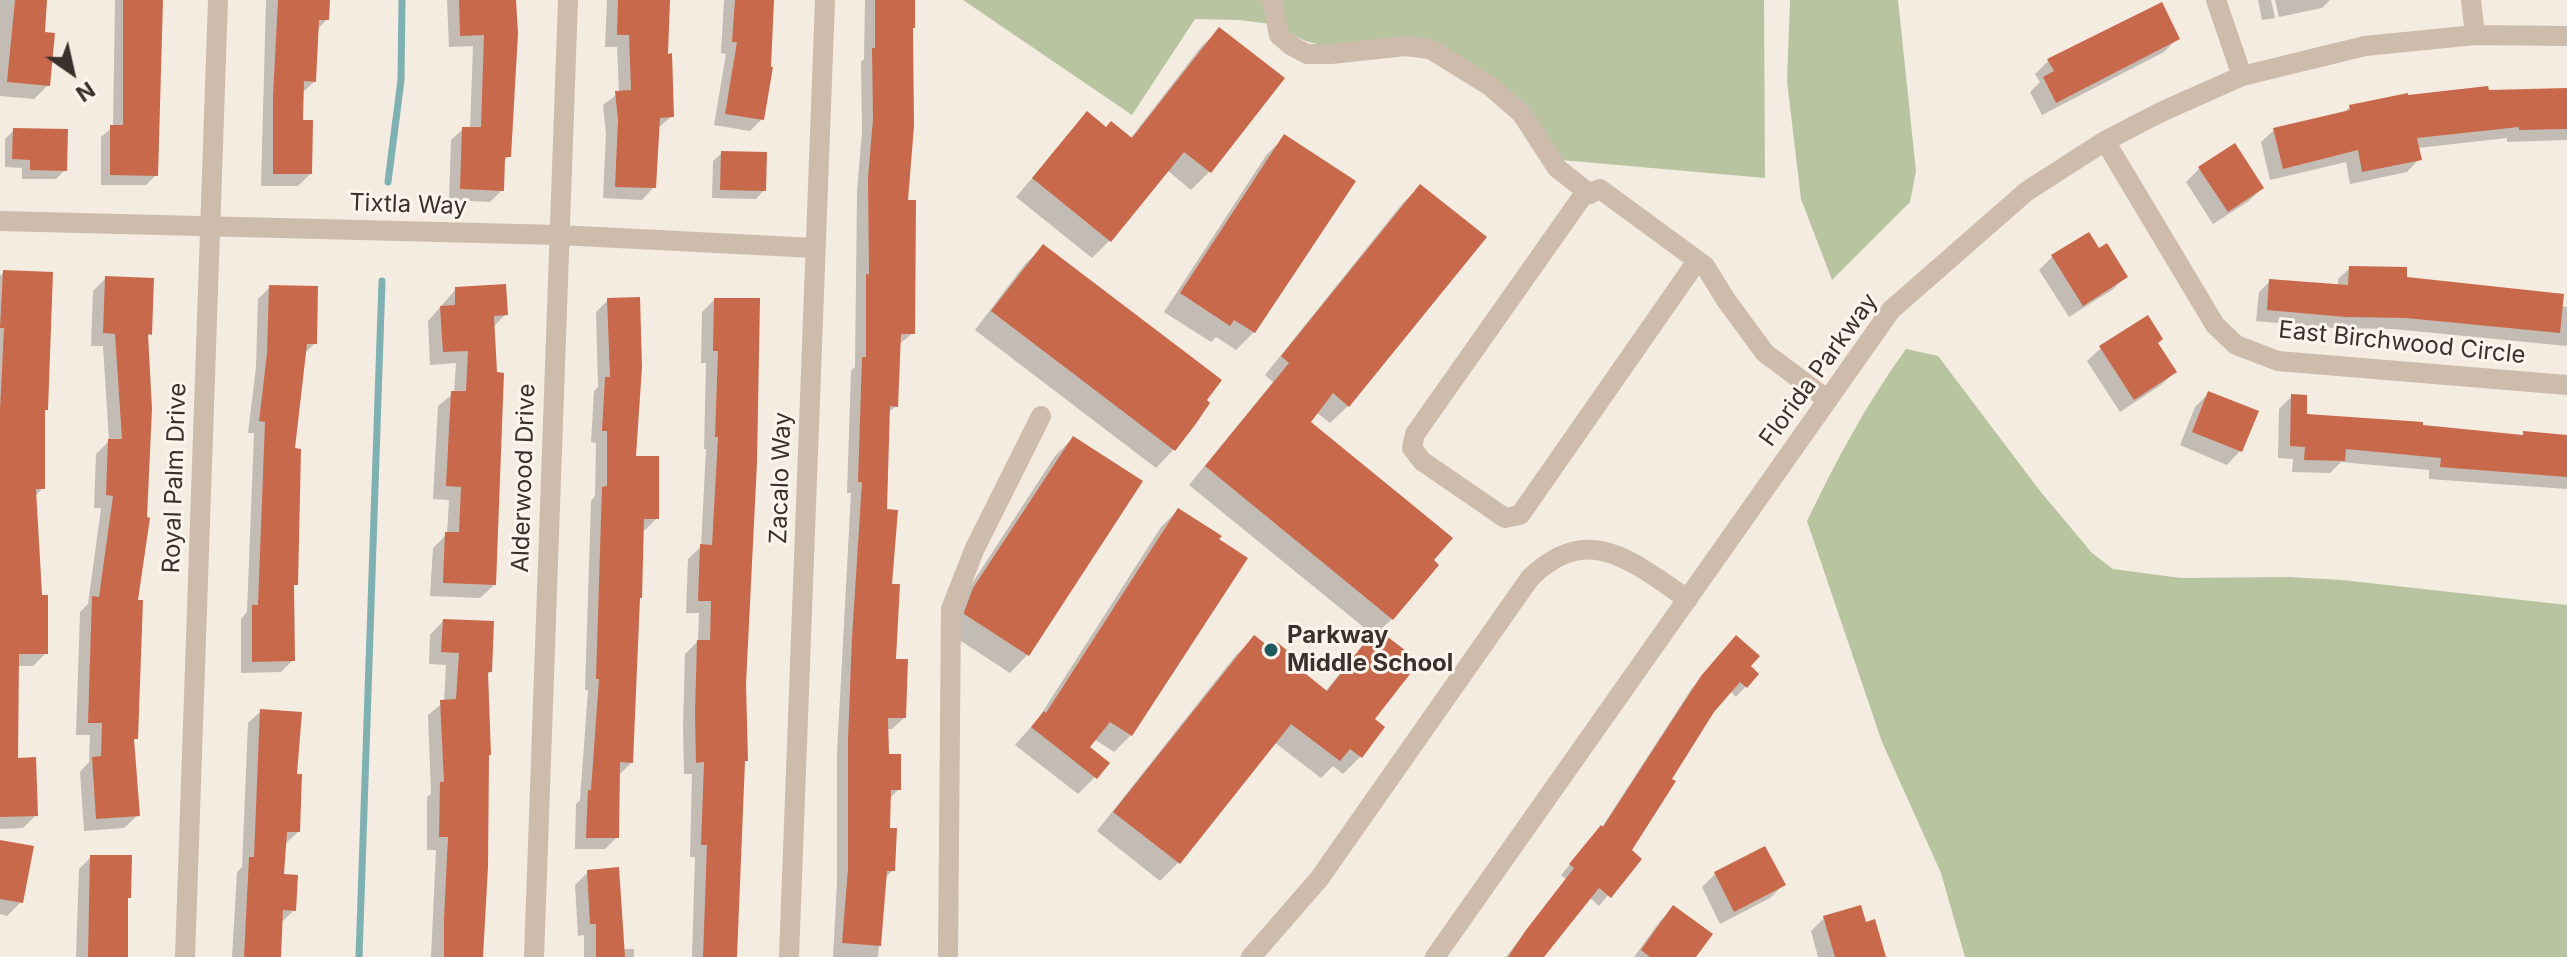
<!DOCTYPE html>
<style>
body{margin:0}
#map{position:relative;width:2567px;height:957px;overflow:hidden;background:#f4ebe1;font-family:Inter,sans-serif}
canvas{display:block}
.north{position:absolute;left:32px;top:32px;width:80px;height:80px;-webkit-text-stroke:6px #fbf5ee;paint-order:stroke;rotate:146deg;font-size:22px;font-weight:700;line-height:32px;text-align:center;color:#3b302b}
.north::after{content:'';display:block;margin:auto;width:28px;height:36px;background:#3b302b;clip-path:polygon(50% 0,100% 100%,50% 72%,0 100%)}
</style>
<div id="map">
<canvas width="2567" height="957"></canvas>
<div class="north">N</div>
</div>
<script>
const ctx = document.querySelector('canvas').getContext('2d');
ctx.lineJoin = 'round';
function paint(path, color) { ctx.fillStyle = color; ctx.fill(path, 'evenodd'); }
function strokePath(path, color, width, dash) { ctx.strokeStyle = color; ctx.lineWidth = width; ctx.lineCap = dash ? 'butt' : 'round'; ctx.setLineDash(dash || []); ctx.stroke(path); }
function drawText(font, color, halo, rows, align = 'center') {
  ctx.font = font + ' Inter,sans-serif'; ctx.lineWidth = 6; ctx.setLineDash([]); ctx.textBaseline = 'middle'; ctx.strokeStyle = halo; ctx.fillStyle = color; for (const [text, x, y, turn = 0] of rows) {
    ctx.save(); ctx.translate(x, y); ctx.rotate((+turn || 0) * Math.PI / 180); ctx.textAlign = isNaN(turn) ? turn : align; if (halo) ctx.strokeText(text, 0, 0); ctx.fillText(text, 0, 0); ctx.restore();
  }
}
paint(new Path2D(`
 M963,0H1764L1765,178L1561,160L1430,41C1394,44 1307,59 1285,26L1240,20L1195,19L1132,115Z
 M1790,0H1898L1916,171L1910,202L1832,280L1801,199L1787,81Z
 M1906,349L1938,356L2040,491L2092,553L2113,569L2181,578L2288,577L2342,580L2567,605V957H1965L1941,873L1882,742L1807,521C1836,461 1866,404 1906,349Z`), '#b8c4a0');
paint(new Path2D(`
 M0,0H51H45L43,33L48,85L34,99L0,96Z
 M115,0H161L156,175L146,185H101V137L113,127Z
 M266,0H328L327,19L317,30L315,81L302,93L301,122L310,174L298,186H261Z
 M447,0H514L509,156L503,162L502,190L490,202L449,200L451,140L463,129H470L473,46L449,47Z
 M607,0H668L666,56L672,116L657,129L654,187L642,200L603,198L606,134L603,105L619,93L617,47H605Z
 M724,0H772L762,119L750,131L714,125L726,54L721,53Z
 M865,0H913L906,202L913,333L898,345L896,406L888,413L885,511L894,660L904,718L892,729H886L887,756L899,789L889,799L888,830L893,870L884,879L878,957H833L837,882V753L851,493H847L851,371L855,367L857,191L862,132L861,62L864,59Z
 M2258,0H2271L2275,18L2262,20Z
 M2275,0H2330L2322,8L2279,17Z
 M1219,30L1282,78L1209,172L1191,190L1167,170L1110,240L1092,258L1016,197L1087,114L1105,129L1130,139L1201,47Z
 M2177,39L2164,52L2042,115L2030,92L2040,82L2035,74L2049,60Z
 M2567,90V140L2507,142V138L2417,148L2419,159L2407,172L2350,184L2346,162L2270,180L2261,142L2274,130L2343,113L2350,107Z
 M14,130L65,170L56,179H22V168L5,167V139Z
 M1285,137L1254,332L1236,350L1216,337L1211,342L1164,312L1267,154Z
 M722,153L764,190L756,199L712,198L713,161Z
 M2200,168L2262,188L2249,201L2213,224L2186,182Z
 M1420,186L1348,406L1330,423L1316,412L1308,422L1431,561L1392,619L1378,632L1372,720L1360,757L1343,774L1333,766L1321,778L1274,742L1178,863L1160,881L1097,831L1236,655L1254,638L1325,692L1372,634L1189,485L1273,382L1265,375L1402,204Z
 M1043,247L1207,403L1173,450L1156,468L975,330L1025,264Z
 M2099,250L2126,276L2112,290L2069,317L2039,270L2052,257Z
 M2350,268L2567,307V346L2393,329L2332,328L2256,321L2259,292L2270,281L2338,287V279Z
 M4,272L46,409L43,412V488L35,496L46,653L33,666H17L16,760L36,815L23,828L0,829V276Z
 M106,278L150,334L146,338L136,601V738L132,742L138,815L124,828L84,831L80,772L89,762L90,735H76L80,612L88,604L101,508H94L96,454L109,441L103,346H91L93,291Z
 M270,287L315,343L304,354L293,450L296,584L292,588L293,660L281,672L241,673V619L247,612L254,433H248L256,367L258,299Z
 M456,289L506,314L493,327L495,374L494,585L480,598L430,596L433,548L447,534L449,500L433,499L438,406L454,393L456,363L430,365L428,321Z
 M608,300L634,458L657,518L645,530H641L632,762L620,774L617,837L605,849H575L576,804L580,800L588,690H585L591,501L595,496L596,443L591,442L594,391L598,387L596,312Z
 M714,300H758L742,763L735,957H692L695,857H690L692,774H684L683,727L685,654L698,641L699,613H686L688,559L701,547L706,449H704L706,363H701L702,312Z
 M2157,343L2175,372L2161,385L2120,412L2087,361L2101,348Z
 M2209,393L2240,451L2227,465L2180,445L2195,407Z
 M2292,396L2305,415L2521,437L2524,433L2567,437V489L2429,479V470L2341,462L2330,473L2292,472L2293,459L2278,458L2279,409Z
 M1073,438L1141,482L1027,655L1010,673L947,632L956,608L1055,456Z
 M1178,510L1131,735L1114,752L1094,739L1087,748L1095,777L1078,794L1015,745L1038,719L1161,527Z
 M443,621L490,672L486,676L481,957H431L436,850H427V797L431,794L428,715L444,702L446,665L429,664L430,635Z
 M1727,648L1757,674L1736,697L1730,691L1712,710L1629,851L1639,859L1599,906L1589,897L1543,957H1506L1566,879L1561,875L1602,827L1692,688Z
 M261,711L295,776L298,832L284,845L282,876L294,910L281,923L279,957H232L237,872L242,867L248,723Z
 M0,842L21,902L7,916L0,914Z
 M91,857L126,900V957H76L79,869Z
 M588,872L623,949H634V957H584V935L578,936L575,885Z
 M1715,874L1783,885L1770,898L1720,924L1702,887Z
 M1673,908L1693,957H1634L1660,921Z
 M1824,918L1864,924L1884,957H1818L1811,931Z`), '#0003');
strokePath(new Path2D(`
 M388,182L401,80L402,0
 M359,957L382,281`), '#7fb0b2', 7);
paint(new Path2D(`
 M15,0H47L45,32L55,33L50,86L7,82Z
 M123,0H163L158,176L110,175V125H123Z
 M278,0H330L329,20H319L316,82L304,81L303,120H313L312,174H273V97Z
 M459,0H516L518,33L511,157H505L504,191L460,189L462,127H481L484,35L460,36Z
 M618,0H670L668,54L672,53L674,117L660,118L656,188L615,187L618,120L615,91L631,90L629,35H617Z
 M735,0H774L771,67H773L764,120L725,114L737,42H732Z
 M875,0H915V28H913L914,126L908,200H916L915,334H901L898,407L890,406L887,509L898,510L892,584H900L896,659H908L906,718H888L889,754H901V790H891L890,828H897L895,871H887L881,946L842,943L848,869V740L852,638L862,482H858L862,357H866V274H869L868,178L873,119L872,48H875Z
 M2162,2L2180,39L2056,103L2043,77L2054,71L2047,59Z
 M1219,27L1285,78L1211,173L1184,152L1111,242L1032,178L1087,111L1106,127L1111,121L1132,138Z
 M2488,86L2489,90L2567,88V129L2519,130V127L2417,138L2422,160L2362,172L2358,150L2283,169L2273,128L2350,110L2349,105L2408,93V95Z
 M13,128L68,129L67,171L30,170V160L12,159Z
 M1284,134L1356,181L1255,333L1234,320L1230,326L1180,293Z
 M2235,143L2264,188L2228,212L2198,167Z
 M721,151L767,152L766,191L720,190Z
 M1420,184L1487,237L1349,407L1333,393L1311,422L1453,538L1434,560L1439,565L1393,620L1205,466L1289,363L1281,356Z
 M2089,232L2099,248L2107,243L2128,277L2083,306L2051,255Z
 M1043,244L1222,380L1207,400L1210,403L1195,425L1175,451L991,311Z
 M2349,266L2407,267V277L2564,294L2560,333L2406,318L2345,317L2267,310L2269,279L2348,285Z
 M3,270L53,272L48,410H45V489H36L42,595H48V654H19L18,758L36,757L38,816L0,817V410L4,328H0Z
 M105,276L154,278L152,335L148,334L152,409L147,517L150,518L138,600H143L138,739H134L140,816L96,819L92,757L101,756L102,723H88L92,596L99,597L113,496L106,495L108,439H122L115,334L103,333Z
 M506,284L508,315L494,316L497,372L504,373L496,585L443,583L445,532H459L461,487L446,486L451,391H466L468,351L443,352L440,306L455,305V287Z
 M269,285L318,286L317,344H307L295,448L301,449L298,585H294L295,661L252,662V605H258L265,422L259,421L267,354Z
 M640,297L642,367L636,456H659V519H644L642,598H640L633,763L620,762L619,838H586L588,790H591L599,679H596L602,487L607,486V431H602L605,377H610L607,298Z
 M714,298H760L757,463L746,684L748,761H745L737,957H703L707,845H701L704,762L696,763L695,713L697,640H710L711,601H698L700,544L712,545L718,437H715L718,351H713Z
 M2148,315L2163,339L2158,343L2177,372L2134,400L2099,346Z
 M2208,391L2259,411L2242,452L2192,432Z
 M2291,394L2307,395V414L2423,422V425L2523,435V431L2567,435V477L2440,467L2441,458L2346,449L2345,461L2304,460L2305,447L2290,446Z
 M1073,436L1143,481L1029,656L964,614V612L973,588Z
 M1178,508L1222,536L1219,539L1248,558L1132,736L1110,722L1090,747L1110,763L1097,779L1031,727L1044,711L1046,713Z
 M443,619L494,621L492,672H488L491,755H489L488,867L483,957H444V919L448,837H439L440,782H444L440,700L456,699L459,653L441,652Z
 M1376,628L1414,657L1405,670L1410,674L1375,719L1385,727L1362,758L1350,749L1340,761L1291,724L1180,864L1113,812L1254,635L1272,649L1277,642L1295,657L1291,662L1327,691Z
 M1736,635L1760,656L1751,666L1759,674L1747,688L1740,682L1714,712L1672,779L1676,781L1632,850L1642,859L1611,898L1599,888L1544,957H1508L1526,930L1574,868L1569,864L1601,825L1603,827L1701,676Z
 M260,709L302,712L297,774H302L300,832H287L284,874L298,875L296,911L283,910L281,957H244L249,857H254Z
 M0,840L34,846L23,903L0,899Z
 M1765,846L1786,885L1734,912L1714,872Z
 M90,855H132L131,898H128V957H88Z
 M619,867L625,957H596V924H590L587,870Z
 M1673,905L1713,934L1696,957H1650L1641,950Z
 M1861,905L1866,922L1875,919L1886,957H1835L1823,916Z`), '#c8694b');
strokePath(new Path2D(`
 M1272,0L1279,35L1292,46L1307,54H1331L1405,46L1430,49L1490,86L1522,114L1557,168L1590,194
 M2216,0L2242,76
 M2471,0L2475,35
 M2105,141L2215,325L2236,345L2278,361L2567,385
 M0,221L559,235L815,248
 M1697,261L1520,515L1505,518L1422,461L1412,448L1415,434L1582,197L1600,189L1705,266L1726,300L1765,353L1828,400
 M185,957L218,0
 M534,957L568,0
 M789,957L825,0
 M948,957L951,609L975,548L1041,416
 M1251,957L1319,879L1530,578C1589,520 1633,563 1688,599
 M1435,957L1891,310L2027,191L2105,141L2161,112L2242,76L2365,46L2475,35L2567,36`), '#cdbbac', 20);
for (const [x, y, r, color] of [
 [1271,650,8,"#1f5a5e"]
]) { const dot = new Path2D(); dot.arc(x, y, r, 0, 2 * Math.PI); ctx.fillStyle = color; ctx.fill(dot); strokePath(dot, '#fbf5ee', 3); }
drawText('24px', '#3b302b', '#fbf5ee', [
 ["Tixtla Way",408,205,2],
 ["East Birchwood Circle",2402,343,6],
 ["Florida Parkway",1819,370,-54],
 ["Royal Palm Drive",175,478,-88],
 ["Alderwood Drive",524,478,-88],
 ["Zacalo Way",781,478,-88]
]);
drawText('bold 24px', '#3b302b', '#fbf5ee', [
 ["Parkway",1287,636],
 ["Middle School",1287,664]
], 'left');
</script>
